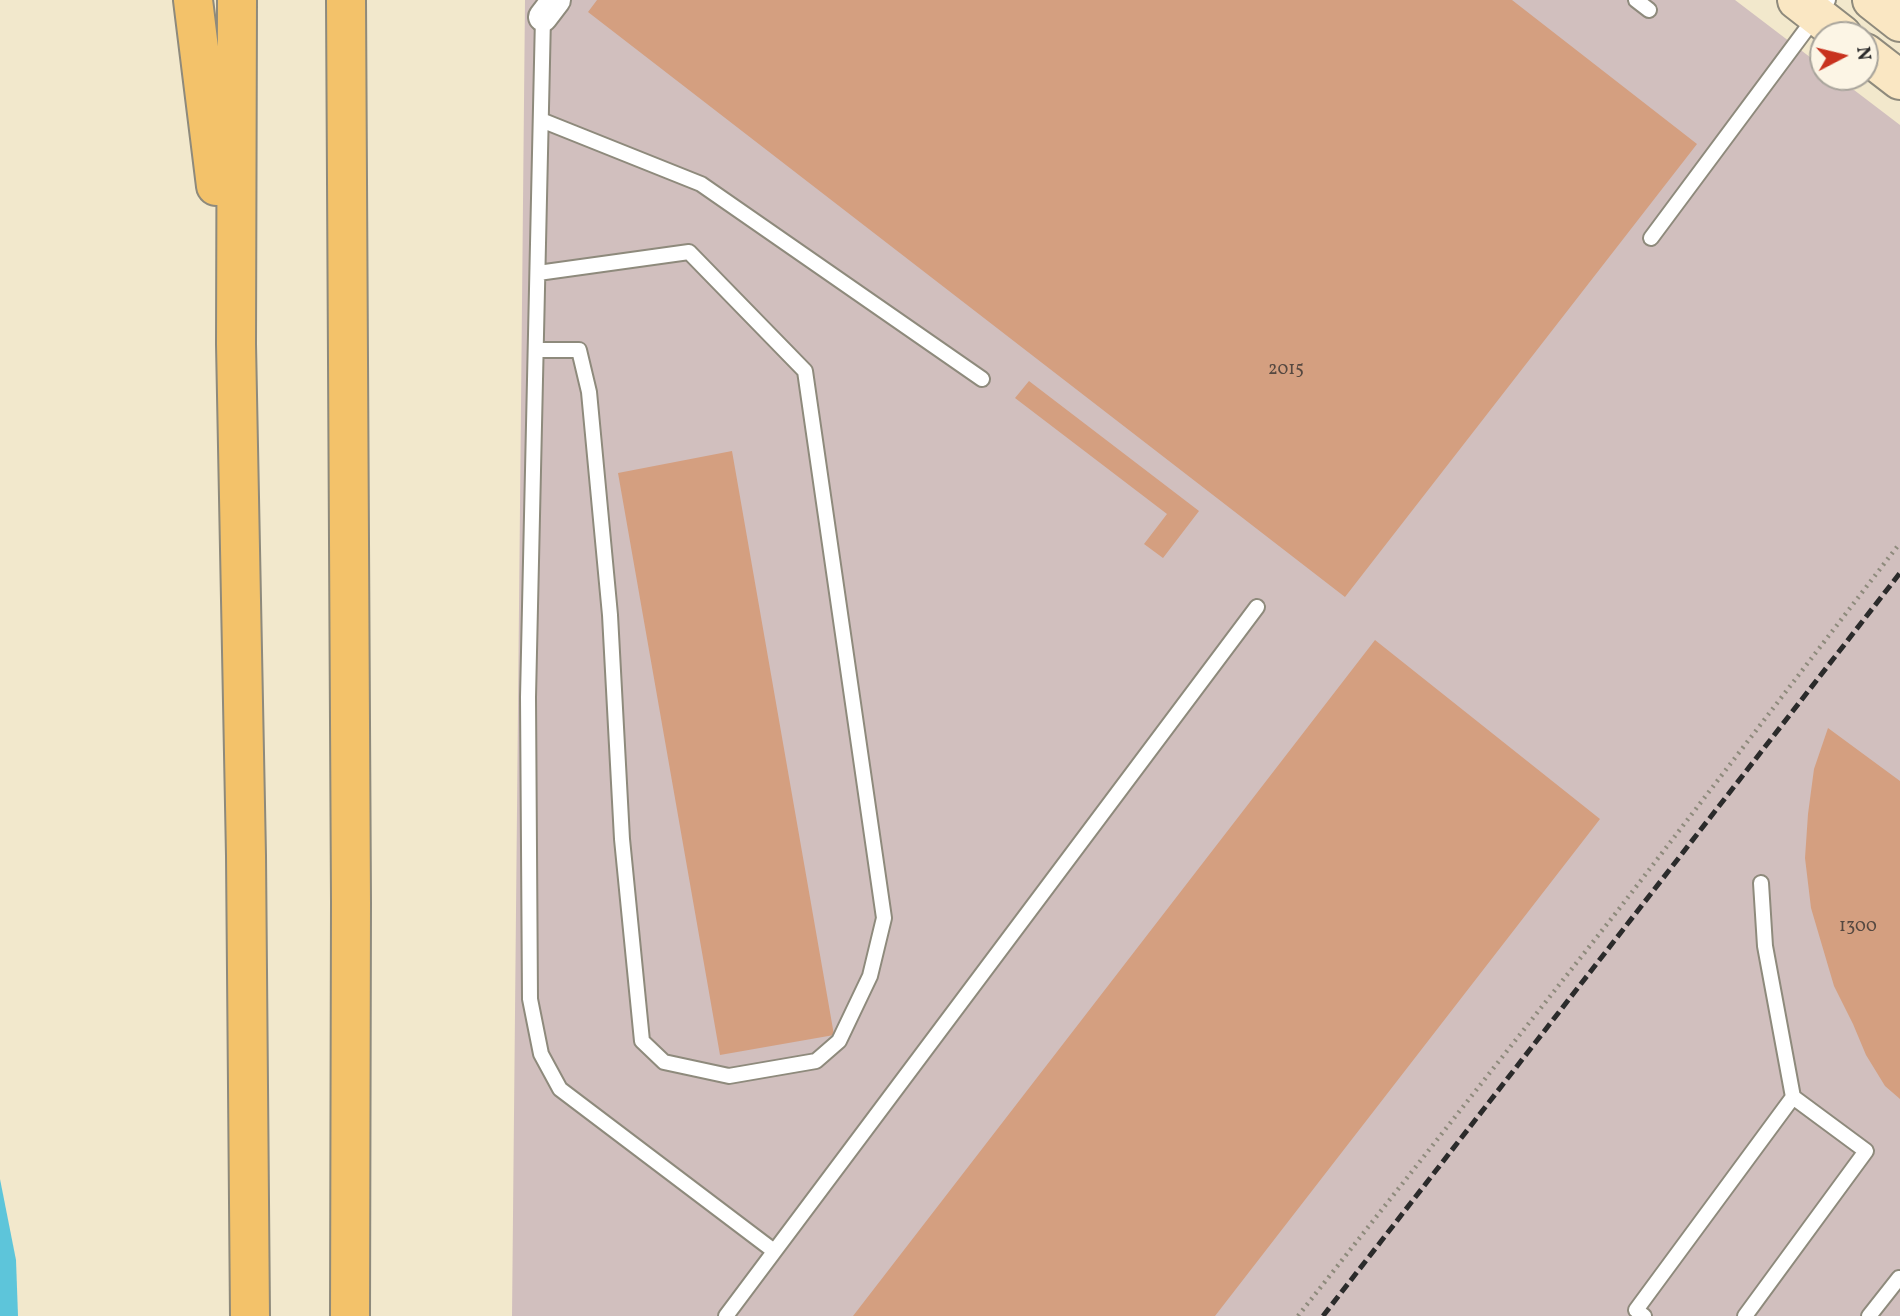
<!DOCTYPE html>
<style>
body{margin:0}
#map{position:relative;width:1900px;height:1316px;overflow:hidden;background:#f2e8cc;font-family:Vollkorn,serif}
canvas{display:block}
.north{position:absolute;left:1809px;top:21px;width:70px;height:70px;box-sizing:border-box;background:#fcf5e5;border:2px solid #a8a49b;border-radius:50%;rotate:83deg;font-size:19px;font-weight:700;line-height:28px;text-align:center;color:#2b2b2b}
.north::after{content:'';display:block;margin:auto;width:24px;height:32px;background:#c8321e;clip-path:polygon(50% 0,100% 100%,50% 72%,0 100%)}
</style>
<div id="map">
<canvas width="1900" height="1316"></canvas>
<div class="north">N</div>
</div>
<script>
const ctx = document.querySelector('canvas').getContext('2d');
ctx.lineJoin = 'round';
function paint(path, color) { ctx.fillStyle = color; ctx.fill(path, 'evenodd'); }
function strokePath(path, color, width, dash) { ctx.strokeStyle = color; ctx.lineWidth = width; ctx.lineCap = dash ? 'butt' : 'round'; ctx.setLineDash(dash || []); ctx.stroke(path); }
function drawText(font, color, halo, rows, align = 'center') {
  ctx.font = font + ' Vollkorn,serif'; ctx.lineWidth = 6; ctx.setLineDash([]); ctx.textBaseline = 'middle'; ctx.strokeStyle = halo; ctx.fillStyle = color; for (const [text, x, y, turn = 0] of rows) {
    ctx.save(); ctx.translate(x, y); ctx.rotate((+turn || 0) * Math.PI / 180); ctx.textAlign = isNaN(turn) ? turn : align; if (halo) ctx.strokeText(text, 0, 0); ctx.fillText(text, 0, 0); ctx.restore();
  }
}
paint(new Path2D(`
 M525,0H1735L1823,67V77H1837L1900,125V1316H512Z`), '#d1bfbe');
paint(new Path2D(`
 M0,1179L16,1260L18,1316H0Z`), '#5dc5da');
paint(new Path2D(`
 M597,0H1512L1697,144L1345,597L588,12Z
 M1029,381L1199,511L1163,558L1144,544L1167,514L1015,398Z
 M732,451L834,1035L720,1055L618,473Z
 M1375,640L1600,819L1215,1316H853Z
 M1828,728L1900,781V1099L1885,1086L1866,1055L1853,1024L1834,986L1811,908L1805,858L1808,814L1814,769Z`), '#d49f80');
const lane = new Path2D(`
 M1636,0L1649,10
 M543,17L528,697L530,999L541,1054L560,1089L774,1251
 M541,120L701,184L982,379
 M1651,238L1828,0
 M536,350H579L589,392L610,615L622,839L642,1041L664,1062L729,1076L816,1061L839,1041L870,976L884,918L805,371L689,252L538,273
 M726,1316L1257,607
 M1644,1316L1636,1310L1793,1097L1765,946L1761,883
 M1745,1316L1866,1151L1793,1097
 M1869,1316L1899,1278`);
const street = new Path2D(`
 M543,17L556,0`);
const secondary = new Path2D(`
 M1797,0L1842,35
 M1872,0L1900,22
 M1865,53L1900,80`);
const highway = new Path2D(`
 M193,0L216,186
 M237,0L236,344L246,856L250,1316
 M346,0L351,902L350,1316`);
strokePath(lane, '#8e8a7c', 18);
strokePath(street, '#8e8a7c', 32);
strokePath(secondary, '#8e8a7c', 42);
strokePath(highway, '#8e8a7c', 42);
strokePath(new Path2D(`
 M1298,1316L1619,909L1900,543`), '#8e8a7c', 4.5, [2, 5]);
strokePath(lane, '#fff', 14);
strokePath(street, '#fff', 28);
strokePath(secondary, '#fae7c3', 38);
strokePath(highway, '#f3c26a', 38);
strokePath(new Path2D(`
 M1323,1316L1900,573`), '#2b2b2b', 5, [10, 5]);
drawText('18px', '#554840', null, [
 ["2015",1286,371],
 ["1300",1858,928]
]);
</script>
